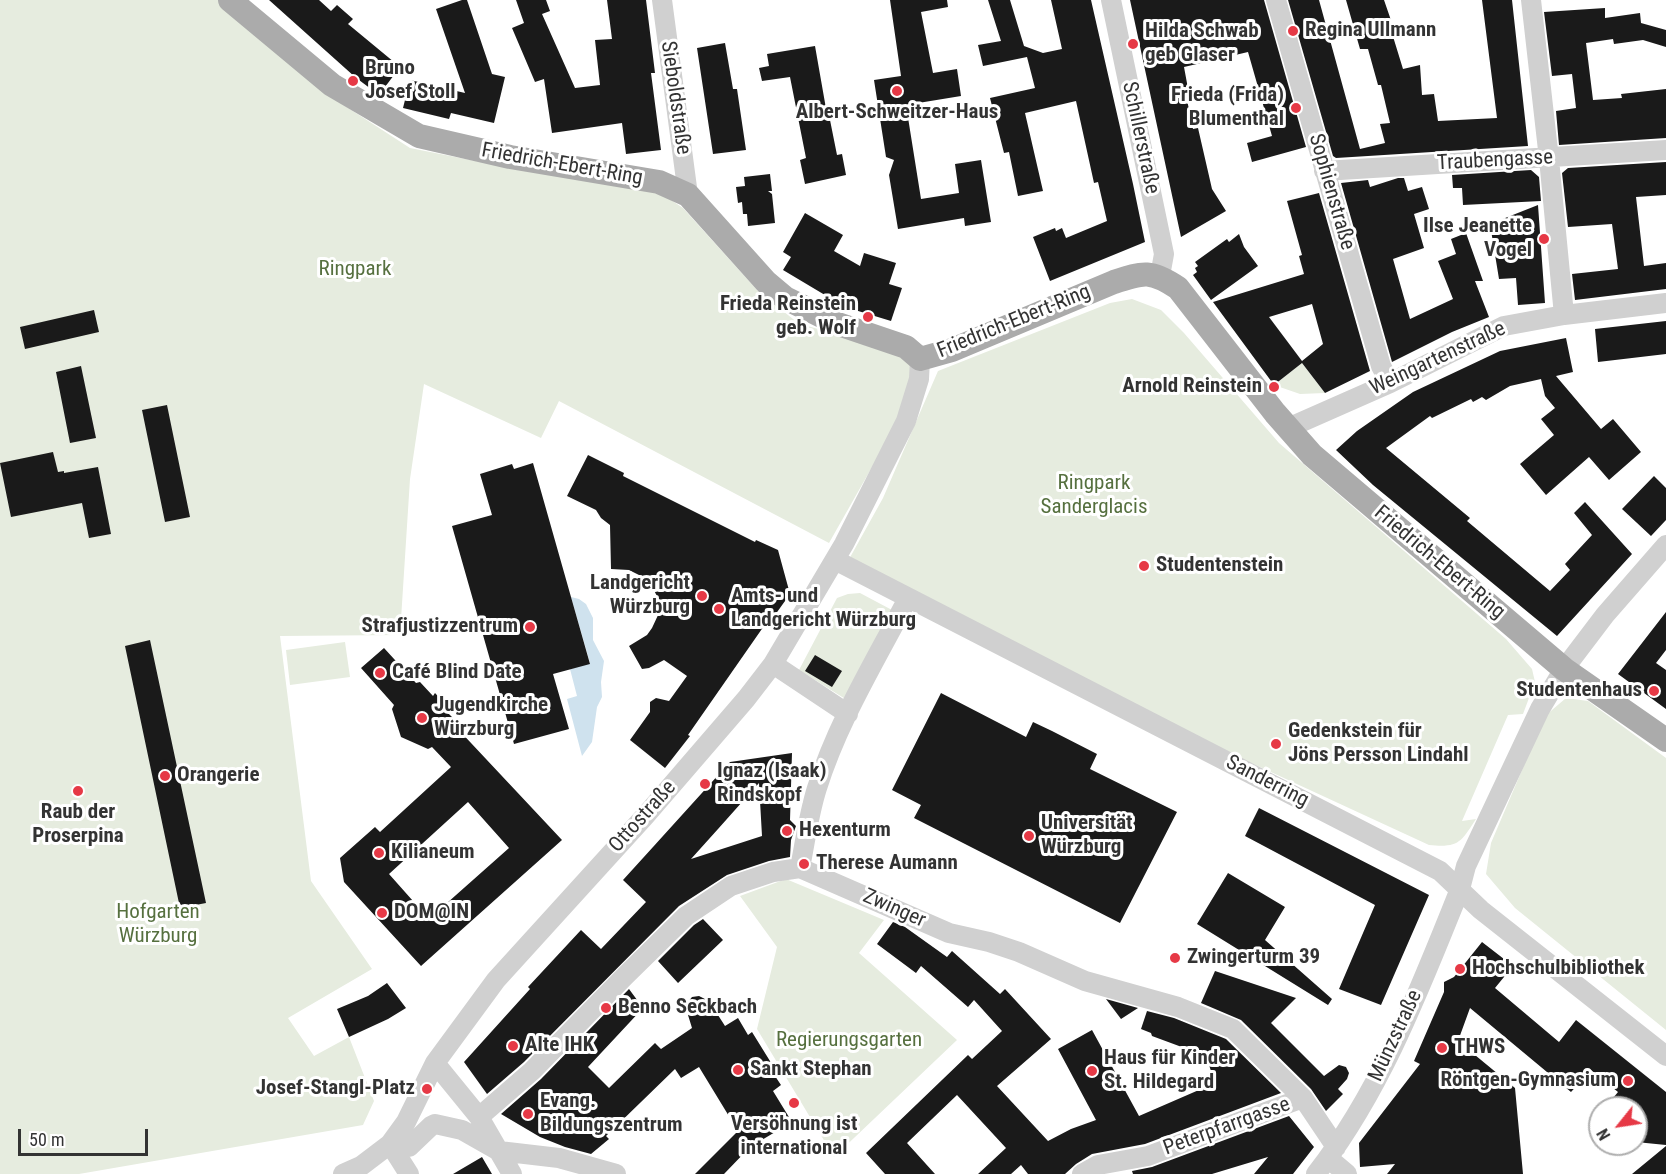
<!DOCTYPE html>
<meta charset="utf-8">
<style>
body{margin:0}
#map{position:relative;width:1666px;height:1174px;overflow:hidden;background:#fff;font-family:"Roboto Condensed",sans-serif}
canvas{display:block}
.north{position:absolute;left:1588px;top:1096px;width:60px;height:60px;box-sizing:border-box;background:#fff;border:2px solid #adadad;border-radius:50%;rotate:240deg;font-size:16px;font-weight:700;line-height:24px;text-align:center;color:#333}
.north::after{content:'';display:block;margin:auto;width:21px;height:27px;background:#e63946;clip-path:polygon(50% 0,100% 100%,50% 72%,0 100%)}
.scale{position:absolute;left:18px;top:1129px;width:130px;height:27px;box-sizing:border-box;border:3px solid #333;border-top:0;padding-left:8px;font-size:18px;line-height:21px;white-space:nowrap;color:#333;-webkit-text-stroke:4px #fff;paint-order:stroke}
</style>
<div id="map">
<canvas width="1666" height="1174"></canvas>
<div class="north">N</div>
<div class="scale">50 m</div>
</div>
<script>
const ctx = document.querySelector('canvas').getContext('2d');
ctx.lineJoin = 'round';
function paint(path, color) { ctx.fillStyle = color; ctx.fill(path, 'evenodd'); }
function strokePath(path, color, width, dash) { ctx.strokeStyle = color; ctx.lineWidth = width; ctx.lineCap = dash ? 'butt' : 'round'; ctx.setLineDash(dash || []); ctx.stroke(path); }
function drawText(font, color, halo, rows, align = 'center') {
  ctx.font = font + ' "Roboto Condensed",sans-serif'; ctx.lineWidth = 6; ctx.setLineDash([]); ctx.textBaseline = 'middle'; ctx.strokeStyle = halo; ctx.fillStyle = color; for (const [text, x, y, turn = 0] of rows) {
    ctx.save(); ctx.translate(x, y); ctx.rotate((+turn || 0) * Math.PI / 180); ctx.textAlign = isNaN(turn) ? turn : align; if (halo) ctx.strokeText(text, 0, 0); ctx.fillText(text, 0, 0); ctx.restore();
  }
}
paint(new Path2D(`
 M0,0H227L322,91L410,148L501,166L662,194L683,208L758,291L798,323L921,360L923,377L829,543L559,401L541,438L424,384L410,479L400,635L280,636L311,881L372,969L288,1018L314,1056L349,1037L374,1101L363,1125L79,1174H0Z
 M1132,299L1161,310L1184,333L1279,443L1506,639L1532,669L1535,682L1523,714L1508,715L1462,821L1476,819C1461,842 1459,848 1429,845L1169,725L843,570L883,498L938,371L1110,303Z
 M1302,363L1325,393L1300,394L1274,385Z
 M860,593L892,610L847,700L799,670L837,598L848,594Z
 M345,642L350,677L290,685L286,650Z
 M1566,698L1588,701L1666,758V1030L1515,908L1486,874L1491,843L1545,716Z
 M786,879L884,920L859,953L957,1040L834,1157L757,1029L777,947L740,896Z`), '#e6ecdf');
paint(new Path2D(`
 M571,597L579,599L586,604L593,618V640L604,661L601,682L602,697L597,707L592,742L582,756L567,699L577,696L570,669L590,663Z`), '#cfe2ee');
paint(new Path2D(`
 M269,0H319L331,11L337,5L353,19L348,24L400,67L379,95L355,77Z
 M462,0H467L492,74L505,77L494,123L451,113L449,119L403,108L410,80L465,93L436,9Z
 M516,0H546L550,11L542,14L575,88L600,85L595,40L612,39L607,0H646L655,73H651L661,150L626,154L622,123L552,133L544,79L535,82L512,28L524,23Z
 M890,0H947L948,7L921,12L933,73L957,69L961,96L906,105L921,199L959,193L955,164L981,160L991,222L965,226L964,218L898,229L889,175L894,160L886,157L874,80L901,76Z
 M988,0H1010L1024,46L1043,53L1062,49L1051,0H1091L1133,184L1145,242L1050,281L1033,237L1055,228L1056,231L1062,228L1066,238L1107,221L1098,182L1094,183L1076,101L1025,113L1043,191L1018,196L1009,152L1004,153L990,98L1035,88L1027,57L983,66L978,45L1001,41Z
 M1130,0H1264L1306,147L1252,162L1247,143L1272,136L1248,52L1184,67L1189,94L1186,95L1193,129L1198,128L1212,189L1226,211L1181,237Z
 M1288,0H1319L1360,149L1385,143L1380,124L1390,123L1381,85H1378L1368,49H1360L1346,0H1384L1394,29L1391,30L1403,69L1420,65L1422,95L1434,94L1438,121L1497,118L1482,0H1512L1528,146L1336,158L1333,156Z
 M1605,8V18L1640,13L1641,23L1666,30V47L1643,40L1614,44L1613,39L1586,43L1593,100L1622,98L1621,94L1666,89V138L1559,145L1556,111L1576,108L1572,74L1552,76L1544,12Z
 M725,43L733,89H737L746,150L713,154L697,48Z
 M815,46L828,120H830L837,155L842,154L846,175L805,184L800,160L806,158L790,77L762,81L759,68L769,66L767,54Z
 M1666,162V195L1636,197L1644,266L1666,263V289L1575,300L1572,274L1618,269L1612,224L1568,227L1562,173L1568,168Z
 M1531,170L1539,177L1541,201L1463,205L1462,188H1453L1452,175Z
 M770,174L772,191H768L772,194L775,223L748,226L747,214H743L742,202L738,203L736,187L745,186L744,177Z
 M1398,178H1404L1408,191L1422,187L1429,209L1414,214L1424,248L1393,259L1410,319L1453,299L1438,261L1456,254L1451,239L1466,233L1483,281H1475L1489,317L1452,332L1392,362L1341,183L1368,180L1370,187Z
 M1319,193L1370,371L1325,393L1302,363L1274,385L1213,302L1304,274L1299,256L1302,255L1287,201ZM1312,304L1323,344L1302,361L1269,317Z
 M1538,205L1545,303L1518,305L1516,278L1499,279L1490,224Z
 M805,213L843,235L834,251L860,266L864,253L896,263L889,284L902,288L891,321L845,307L783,270L791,257L783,252Z
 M1239,234L1244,247L1258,266L1211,300L1193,275L1197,272L1195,268L1198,266L1195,262L1227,239L1229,242Z
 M94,310L99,332L25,349L20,327Z
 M1666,321V354L1598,362L1595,329Z
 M1566,338L1573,372L1556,376L1601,429L1613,419L1641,452L1609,480L1589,457L1546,495L1520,464L1554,435L1541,419L1555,408L1545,396L1541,379L1510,386L1486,400L1482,397L1473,402L1471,399L1432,418L1430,416L1386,448L1470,518L1467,521L1550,591L1570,570L1565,564L1592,535L1574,513L1585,502L1632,554L1557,636L1373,485L1336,450L1357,431L1413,392L1500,351Z
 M81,366L96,438L70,443L56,372Z
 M167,405L190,517L165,522L142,410Z
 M53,452L58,472L64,471V473L98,467L111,534L89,538L82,503L11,517L0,463Z
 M588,455L624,473L623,476L755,542L756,540L778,550L790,594L775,615L773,613L688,735L690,736L665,768L630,740L650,712V702L656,698L669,701L687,676L664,660L649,668L642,669L629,646L647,635L652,628L659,613L658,598L649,581L641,576L629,570L611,569L610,525L601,518L596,510L567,496Z
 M533,463L590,664L553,674L569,729L514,744L452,526L492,515L480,474L512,464L514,469Z
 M1654,476L1666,488V520L1651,536L1622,509Z
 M1666,612V650L1656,663L1666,670V709L1618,674Z
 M150,640L206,903L180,908L125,646Z
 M384,648L416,683L420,682L433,696L435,693L448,707L445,710L458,723L456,727L562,840L421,966L344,882L340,858L375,827L380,832L451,767L432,747L428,749L401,737L392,709L394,705L361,668ZM468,802L509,848L429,919L389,874Z
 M815,655L842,671L832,687L805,671Z
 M941,693L1026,737L1033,722L1052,731L1097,754L1090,769L1177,812L1120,923L914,818L921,805L892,790Z
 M792,753L790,820L796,826L791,840L790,857L769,861L727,875L679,906L524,1062L487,1094L464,1062L530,989L528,987L581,930L601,949L646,902L623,880L653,847L730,762ZM759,783L762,836L691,859L718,829Z
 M1259,808L1429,895L1381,1005L1339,989L1375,905L1245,836Z
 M1228,873L1285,907L1265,940L1332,999L1328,1005L1197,924Z
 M703,919L723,940L678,983L658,961L694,925Z
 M893,922L905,927L947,957L952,951L1000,994L1005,989L1051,1039L997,1086L1048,1141L1071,1129L1096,1120L1058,1049L1092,1030L1139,1116L1215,1083L1206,1056L1152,1036L1151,1033L1141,1029L1147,1011L1174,1018L1226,1039L1281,1093L1145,1144L1092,1154L1076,1164L1065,1174H1028L1021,1165L1011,1174H978L1006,1148L957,1095L907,1143L935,1174H885L866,1153L968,1055L972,1059L1002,1031L974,1000L968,1007L921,966L916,973L877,944Z
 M1482,942L1513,966L1495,988L1559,1042L1576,1020L1666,1092V1145L1636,1142V1108H1605L1618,1092L1591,1070L1571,1092L1470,1008L1458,1041L1515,1088L1523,1174H1387L1395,1164L1360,1167L1359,1143L1420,1064L1414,1061L1444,992V982L1454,977Z
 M1215,971L1296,998L1271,1023L1324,1076L1339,1065L1346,1067L1349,1073L1347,1079L1338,1089L1343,1094L1326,1111L1311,1089L1241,1020L1201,1003Z
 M387,983L406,1008L388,1019L349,1037L337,1009L368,996Z
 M629,989L643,1008L588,1067L609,1088L655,1043L661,1049L692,1028L688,1015V1002L692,997L699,996L709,1001L725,1026L738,1018L748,1035L752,1032L778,1074L775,1076L781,1085L773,1091L792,1122L750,1147L724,1174H695L738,1131L699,1067L681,1078L675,1069L606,1136L609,1139L591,1154L565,1147L540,1137L501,1114L541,1079Z
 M1106,999L1138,1008L1121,1019Z
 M1289,1116L1314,1147L1293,1174H1254L1268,1157L1212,1174H1133L1132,1171L1152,1167Z
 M1666,1146V1174H1632Z
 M482,1157L492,1174H453Z`), '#1a1a1a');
strokePath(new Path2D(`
 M662,0L688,195
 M1111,0L1164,254L1160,276
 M1276,0L1381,366L1390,383
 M1531,0L1549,159L1564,315
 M1324,171L1666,150
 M1288,428L1390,383L1504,326L1564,315L1666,303
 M835,560L1440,871L1481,910L1666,1056
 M773,664L848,714
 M800,868C805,842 809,813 817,788C838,721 876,660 908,598
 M435,1063L479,1117L512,1174
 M479,1117L532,1071L624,977L686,916L731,886L773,872L800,868L949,933L989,942L1019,952L1085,981L1178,1007L1233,1029L1303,1098L1336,1147
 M390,1144L409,1147L431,1126L435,1124L462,1130L499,1151L559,1158L616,1174
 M390,1144L409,1174
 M1328,1158L1347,1174
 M343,1174L361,1166L390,1144L406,1122L435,1063L496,980L646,815L746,699L773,664L844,544L906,421L919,379L920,359
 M1082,1174L1098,1165L1148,1156L1303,1098
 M1316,1174C1382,1089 1420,988 1460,889L1466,866L1540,709L1564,669L1605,615L1666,545`), '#d0d0d0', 20);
strokePath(new Path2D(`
 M230,0L332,85L419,136L510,157L659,182L688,195L766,282L785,298L838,324L906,347L920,359L952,350L1114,282C1144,272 1151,270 1178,288L1275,413L1312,455L1564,669L1666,740`), '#ababab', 24);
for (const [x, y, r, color] of [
 [1293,31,6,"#e63946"],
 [1133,44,6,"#e63946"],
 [353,81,6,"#e63946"],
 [897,91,6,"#e63946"],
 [1296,108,6,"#e63946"],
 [1544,239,6,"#e63946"],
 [868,317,6,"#e63946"],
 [1274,387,6,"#e63946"],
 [1144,566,6,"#e63946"],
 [702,596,6,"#e63946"],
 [719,609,6,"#e63946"],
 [530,627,6,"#e63946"],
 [380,673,6,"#e63946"],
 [1654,691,6,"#e63946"],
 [422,718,6,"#e63946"],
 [1276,744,6,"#e63946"],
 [165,776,6,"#e63946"],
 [705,784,6,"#e63946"],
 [78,791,6,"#e63946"],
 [787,831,6,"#e63946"],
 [1029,836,6,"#e63946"],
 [379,853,6,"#e63946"],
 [804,864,6,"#e63946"],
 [382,913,6,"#e63946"],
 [1175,958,6,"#e63946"],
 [1460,969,6,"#e63946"],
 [606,1008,6,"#e63946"],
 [513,1046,6,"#e63946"],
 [1442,1048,6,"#e63946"],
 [738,1070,6,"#e63946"],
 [1092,1071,6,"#e63946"],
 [1628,1081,6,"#e63946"],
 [427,1089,6,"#e63946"],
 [794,1103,6,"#e63946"],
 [528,1114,6,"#e63946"]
]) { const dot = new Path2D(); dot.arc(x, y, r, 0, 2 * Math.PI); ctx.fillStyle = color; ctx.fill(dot); strokePath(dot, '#fff', 2); }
drawText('bold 21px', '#333', '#fff', [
 ["Regina Ullmann",1305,31],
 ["Hilda Schwab",1145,32],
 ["geb Glaser",1145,56],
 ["Bruno",365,69],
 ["Josef Stoll",365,93],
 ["Frieda (Frida)",1284,96,"right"],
 ["Blumenthal",1284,120,"right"],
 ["Albert-Schweitzer-Haus",897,113,"center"],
 ["Ilse Jeanette",1532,227,"right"],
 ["Vogel",1532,251,"right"],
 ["Frieda Reinstein",856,305,"right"],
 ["geb. Wolf",856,329,"right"],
 ["Arnold Reinstein",1262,387,"right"],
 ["Studentenstein",1156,566],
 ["Landgericht",690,584,"right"],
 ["Würzburg",690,608,"right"],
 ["Amts- und",731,597],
 ["Landgericht Würzburg",731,621],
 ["Strafjustizzentrum",518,627,"right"],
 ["Café Blind Date",392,673],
 ["Studentenhaus",1642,691,"right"],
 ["Jugendkirche",434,706],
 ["Würzburg",434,730],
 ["Gedenkstein für",1288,732],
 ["Jöns Persson Lindahl",1288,756],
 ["Ignaz (Isaak)",717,772],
 ["Rindskopf",717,796],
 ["Orangerie",177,776],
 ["Raub der",78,813,"center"],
 ["Proserpina",78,837,"center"],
 ["Universität",1041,824],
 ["Würzburg",1041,848],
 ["Hexenturm",799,831],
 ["Kilianeum",391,853],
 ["Therese Aumann",816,864],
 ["DOM@IN",394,913],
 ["Zwingerturm 39",1187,958],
 ["Hochschulbibliothek",1472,969],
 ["Benno Seckbach",618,1008],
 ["Alte IHK",525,1046],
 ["THWS",1454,1048],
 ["Haus für Kinder",1104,1059],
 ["St. Hildegard",1104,1083],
 ["Sankt Stephan",750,1070],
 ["Röntgen-Gymnasium",1616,1081,"right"],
 ["Josef-Stangl-Platz",415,1089,"right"],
 ["Evang.",540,1102],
 ["Bildungszentrum",540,1126],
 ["Versöhnung ist",794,1125,"center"],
 ["international",794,1149,"center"]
], 'left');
drawText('21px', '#333', '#fff', [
 ["Sieboldstraße",675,98,82],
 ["Schillerstraße",1140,138,78],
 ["Traubengasse",1495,161,-3],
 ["Friedrich-Ebert-Ring",562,165,10],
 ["Sophienstraße",1331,192,74],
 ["Friedrich-Ebert-Ring",1014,322,-22],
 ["Weingartenstraße",1438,359,-25],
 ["Friedrich-Ebert-Ring",1439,563,40],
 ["Sanderring",1267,782,27],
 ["Ottostraße",643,817,-48],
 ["Zwinger",894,909,24],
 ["Münzstraße",1396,1036,-65],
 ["Peterpfarrgasse",1227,1127,-20]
]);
drawText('21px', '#56703f', '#fff', [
 ["Ringpark",355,270],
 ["Ringpark",1094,484],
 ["Sanderglacis",1094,508],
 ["Hofgarten",158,913],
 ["Würzburg",158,937],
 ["Regierungsgarten",849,1041]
]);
</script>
